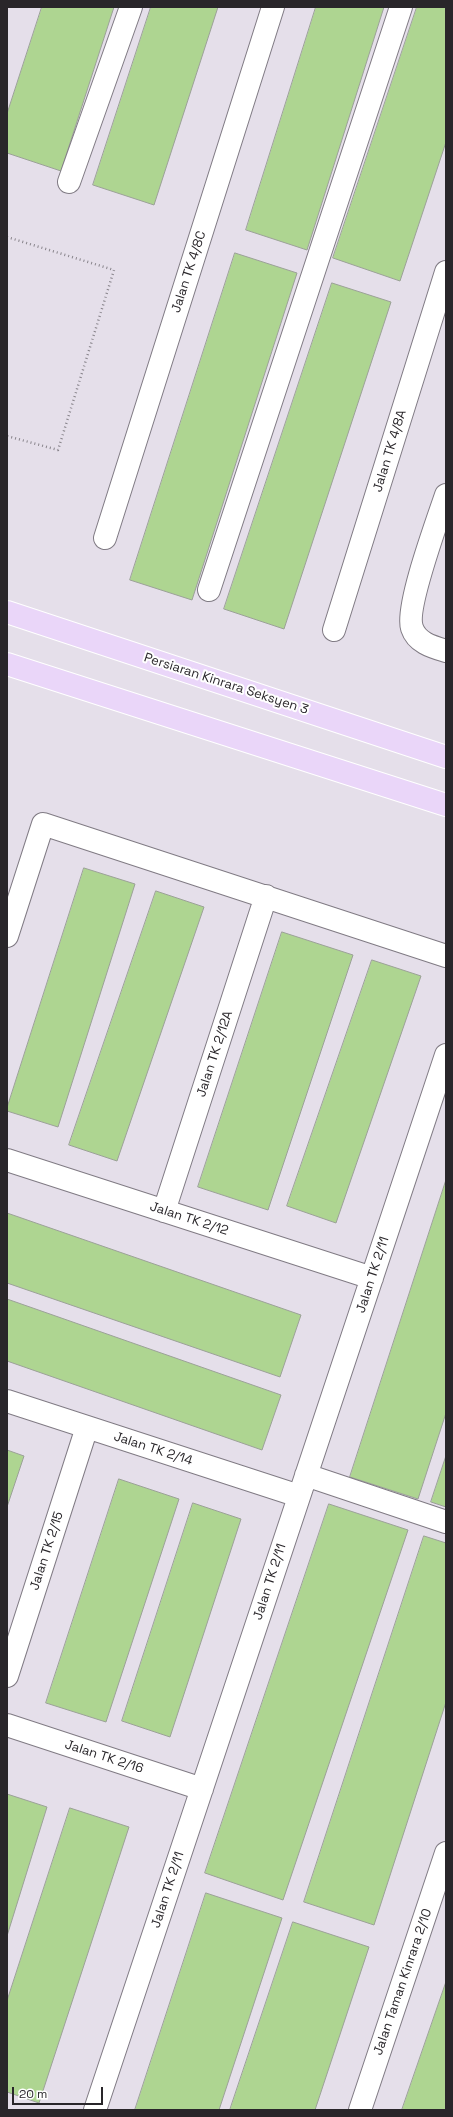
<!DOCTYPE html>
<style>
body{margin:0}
#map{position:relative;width:453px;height:2117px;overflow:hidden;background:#e5dfea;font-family:"Space Grotesk",sans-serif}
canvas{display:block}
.frame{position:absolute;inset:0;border:8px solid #29262a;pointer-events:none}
.scale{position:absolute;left:12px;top:2087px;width:91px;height:18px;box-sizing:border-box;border:2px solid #29262a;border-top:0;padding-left:5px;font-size:12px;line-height:14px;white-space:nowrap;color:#29262a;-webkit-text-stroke:3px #fff;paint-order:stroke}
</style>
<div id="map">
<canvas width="453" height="2117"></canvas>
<div class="frame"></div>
<div class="scale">20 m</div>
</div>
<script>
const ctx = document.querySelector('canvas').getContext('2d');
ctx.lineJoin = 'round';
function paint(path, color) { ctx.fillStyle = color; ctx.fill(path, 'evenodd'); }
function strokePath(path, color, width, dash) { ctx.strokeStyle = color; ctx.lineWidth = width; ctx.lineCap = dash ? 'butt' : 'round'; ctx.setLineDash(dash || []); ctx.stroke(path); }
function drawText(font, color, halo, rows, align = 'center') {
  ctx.font = font + ' "Space Grotesk",sans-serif'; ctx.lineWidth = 4; ctx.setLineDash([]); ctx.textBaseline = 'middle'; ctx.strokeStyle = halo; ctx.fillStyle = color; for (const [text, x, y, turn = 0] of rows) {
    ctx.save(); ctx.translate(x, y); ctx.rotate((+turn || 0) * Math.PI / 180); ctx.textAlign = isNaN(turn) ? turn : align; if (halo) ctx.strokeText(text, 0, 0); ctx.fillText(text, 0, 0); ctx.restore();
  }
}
const building = new Path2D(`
 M42,7H114L61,171L7,153V114Z
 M151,7H218L154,205L93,185Z
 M316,7H384L307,250L246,230Z
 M417,7H446V142L400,281L333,258Z
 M235,253L297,273L192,600L130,580Z
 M332,283L391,302L284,629L224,609Z
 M84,868L135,884L58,1127L7,1111V1108Z
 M156,891L204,907L117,1161L69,1145Z
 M282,932L353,955L268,1210L198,1187Z
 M372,960L421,976L336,1223L287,1206Z
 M446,1180V1413L418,1499L350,1477Z
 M7,1213L301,1315L280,1377L7,1283Z
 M7,1299L281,1395L262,1450L7,1361Z
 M7,1450L24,1456L7,1507Z
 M446,1456V1507L431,1502Z
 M119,1479L179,1499L106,1722L46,1703Z
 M193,1503L241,1519L170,1737L122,1721Z
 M329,1504L408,1530L283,1900L205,1873Z
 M424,1536L446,1543V1702L374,1925L304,1902Z
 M7,1794L47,1807L7,1936Z
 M70,1808L129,1827L39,2103L7,2092V2001Z
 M206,1893L282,1918L219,2110H135Z
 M293,1922L369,1947L315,2110H230Z
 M446,1982V2110H402Z`);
paint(building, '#aed591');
strokePath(building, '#9ba197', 1);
const minor = new Path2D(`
 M69,182L131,7
 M446,495C438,519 405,608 412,628C417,643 433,647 446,651
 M105,538L273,7
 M209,590L401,7
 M334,630L446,272
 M7,936L43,824L446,956
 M7,1160L372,1278
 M164,1211L266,896
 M7,1401L299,1496
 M306,1475L446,1522
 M7,1676L87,1427
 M7,1725L202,1789
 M95,2110L446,1055
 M360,2110L446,1853`);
const major = new Path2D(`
 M7,612L446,757
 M7,664L446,805`);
strokePath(minor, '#807b84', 24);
strokePath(major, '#fff', 24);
strokePath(new Path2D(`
 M7,237L114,270L58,450L7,436`), '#88848b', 2.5, [1, 3]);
strokePath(minor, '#fff', 22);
strokePath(major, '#ead6f9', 22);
drawText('13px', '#29262a', '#fff', [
 ["Jalan TK 4/8C",189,272,-72],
 ["Jalan TK 4/8A",390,451,-73],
 ["Persiaran Kinrara Seksyen 3",226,684,18],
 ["Jalan TK 2/12A",215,1054,-72],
 ["Jalan TK 2/12",189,1219,18],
 ["Jalan TK 2/11",373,1275,-72],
 ["Jalan TK 2/14",153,1449,18],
 ["Jalan TK 2/15",47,1551,-72],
 ["Jalan TK 2/11",270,1582,-72],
 ["Jalan TK 2/16",104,1757,18],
 ["Jalan TK 2/11",168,1890,-72],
 ["Jalan Taman Kinrara 2/10",403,1982,-71]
]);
</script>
